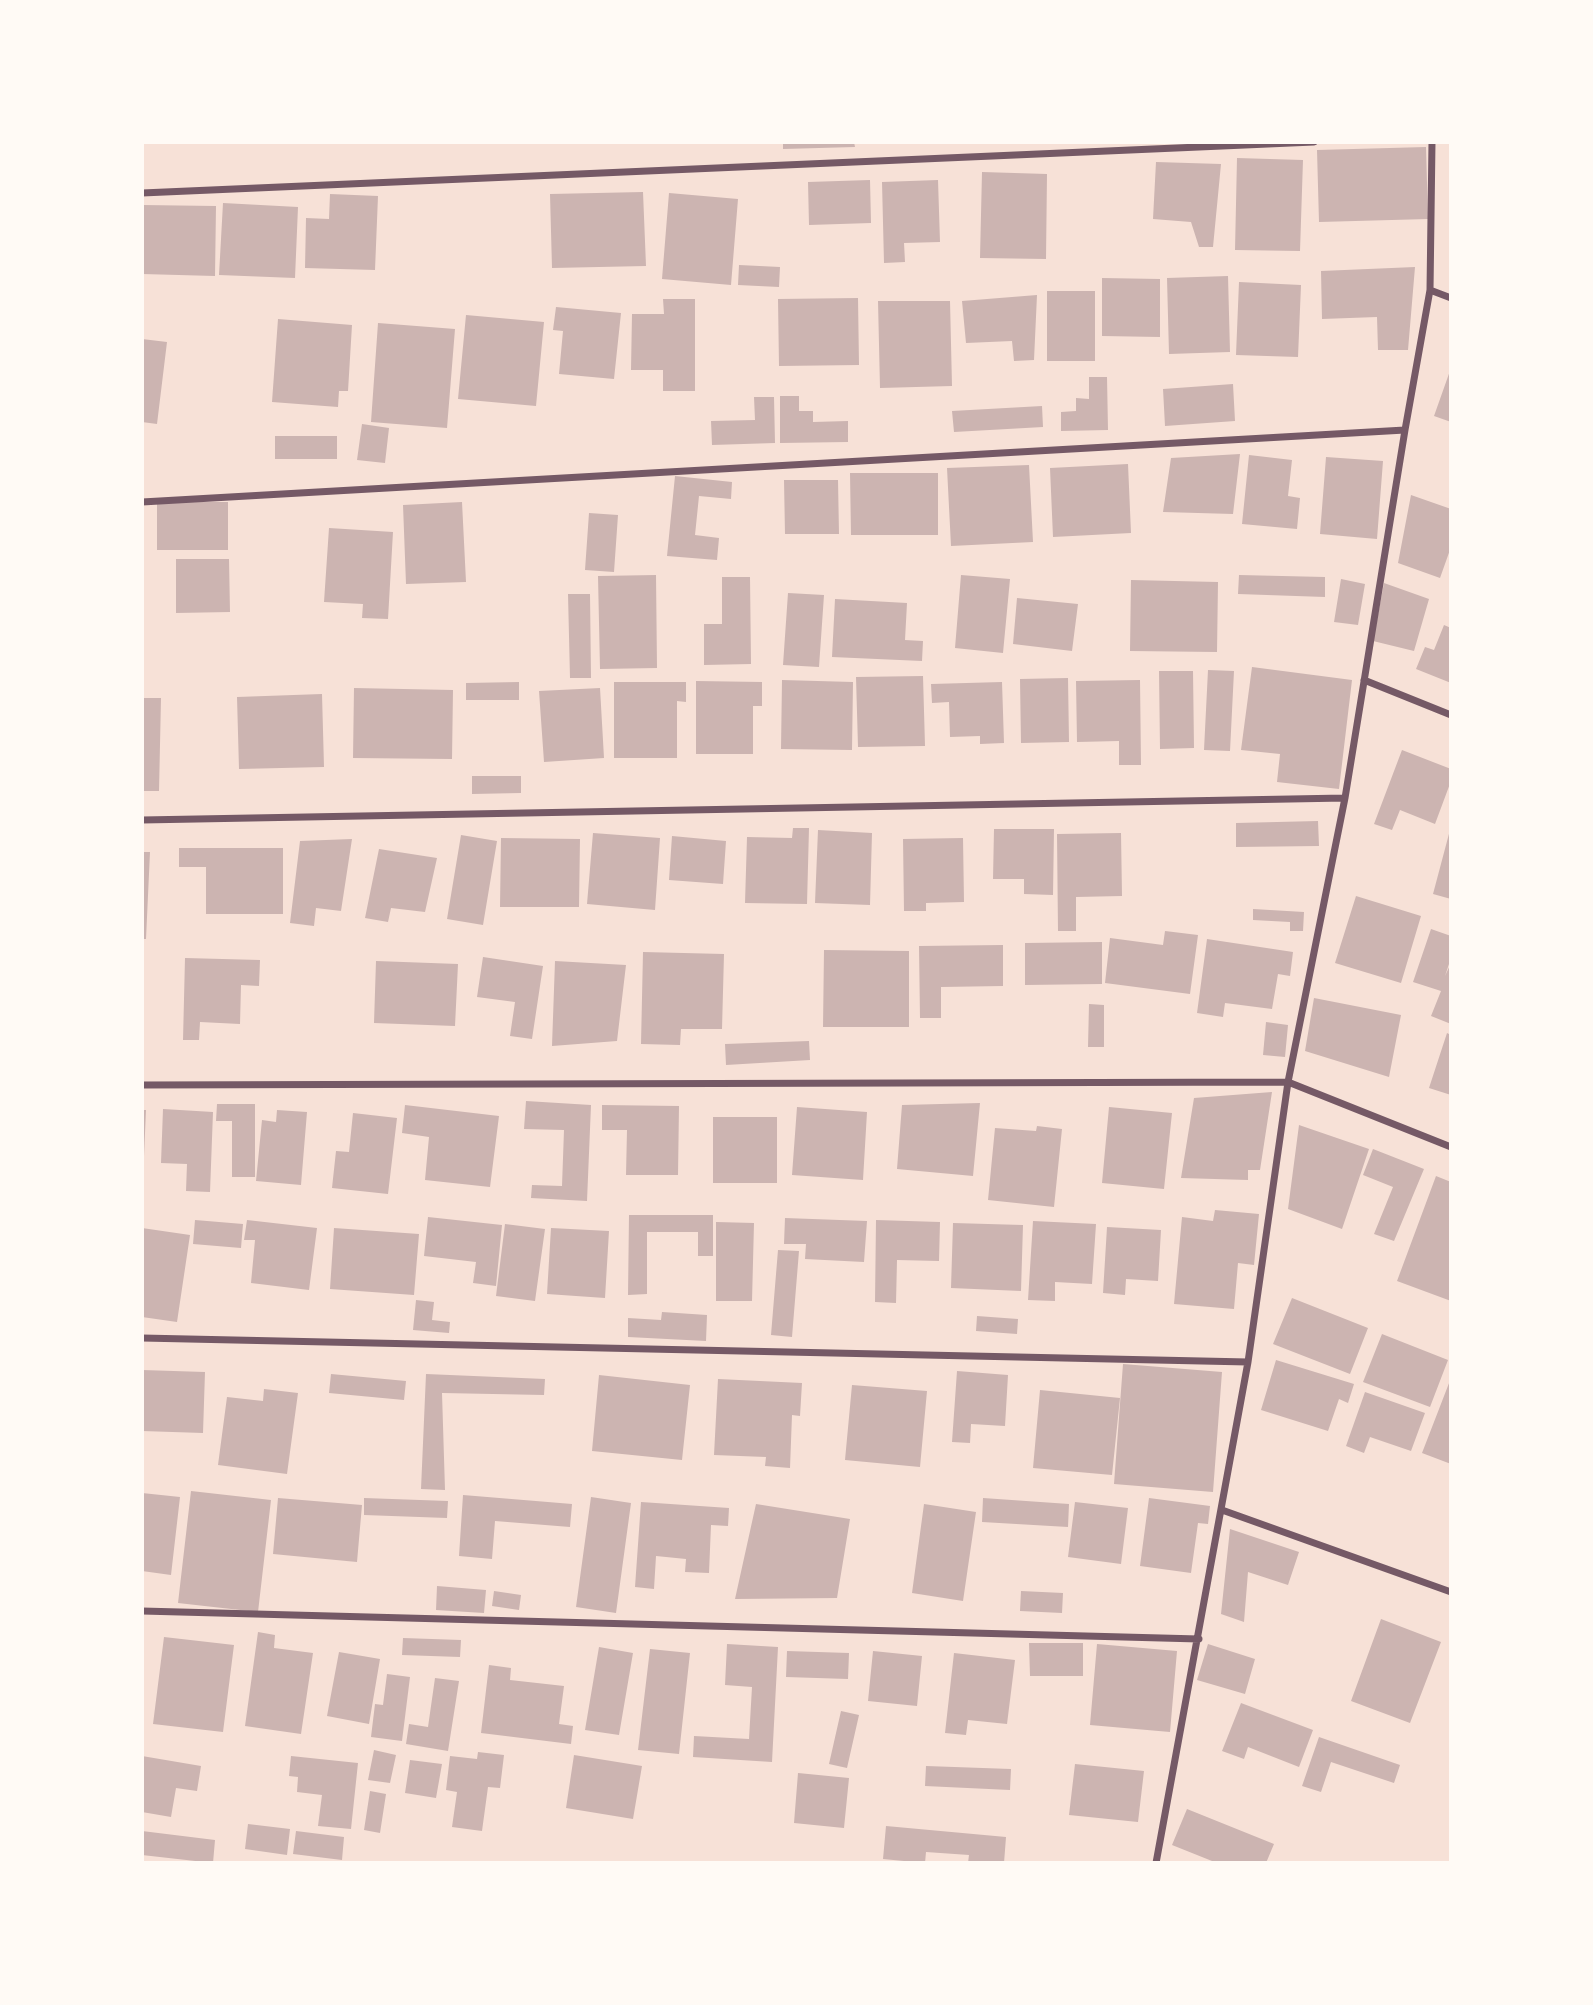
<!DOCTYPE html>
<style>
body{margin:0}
#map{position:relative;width:1593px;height:2005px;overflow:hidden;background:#f7e1d7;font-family:"Times New Roman",serif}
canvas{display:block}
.frame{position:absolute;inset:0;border:144px solid #fffaf5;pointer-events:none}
</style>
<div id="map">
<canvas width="1593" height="2005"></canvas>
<div class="frame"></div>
</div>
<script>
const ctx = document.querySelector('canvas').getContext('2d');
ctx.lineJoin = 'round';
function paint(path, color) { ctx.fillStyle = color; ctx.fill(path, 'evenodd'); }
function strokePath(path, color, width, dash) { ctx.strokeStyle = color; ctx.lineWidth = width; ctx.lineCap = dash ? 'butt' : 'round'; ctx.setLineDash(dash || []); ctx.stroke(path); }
paint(new Path2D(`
 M783,142H854L855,147L783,149Z
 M1426,147L1428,219L1319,222L1317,150Z
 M1237,158L1303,160L1300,251L1235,250Z
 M1156,162L1221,164L1213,247H1199L1191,222L1153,219Z
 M982,172L1047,174L1046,259L980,258Z
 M870,180L871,223L809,225L808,182Z
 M938,180L940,242L904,243L905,262L884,263L882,182Z
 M643,192L646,266L552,268L550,194Z
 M669,193L738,199L731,285L662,279Z
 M330,194L378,196L375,270L305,268L306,218L329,219Z
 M223,203L298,207L295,278L219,275Z
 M142,205L216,206L215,276L142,274Z
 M739,265L780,267L779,287L738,285Z
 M1415,267L1408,350H1378L1377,317L1322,319L1321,271Z
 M1228,276L1230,352L1169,354L1167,278Z
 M1102,278L1160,279V337L1102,336Z
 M1239,282L1301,285L1298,357L1236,355Z
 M1047,291H1095V361H1047Z
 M1037,295L1034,360L1014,361L1012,341L966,343L962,301Z
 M858,298L859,365L779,366L778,299Z
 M663,299H695V391H663V370H631L632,314H664Z
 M878,301H950L952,386L880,388Z
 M556,307L621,313L614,379L559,374L563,331L553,330Z
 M466,315L544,322L536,406L458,399Z
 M278,319L352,325L348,391H339L338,407L272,402Z
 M378,323L455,329L447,428L371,422Z
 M142,339L167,342L157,424L142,422Z
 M1451,368V422L1434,416Z
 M1089,377H1107L1108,430L1061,431V412L1076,411V398L1089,399Z
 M1233,384L1235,421L1165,426L1163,389Z
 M780,396H799V411H813V422L848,421V442L780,443Z
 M754,397H774L775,443L712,445L711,421L755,420Z
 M1042,406L1043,427L954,432L952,411Z
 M362,424L389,428L385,463L357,460Z
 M275,436H337V459H275Z
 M1240,454L1233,514L1163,512L1171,458Z
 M1249,455L1292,460L1288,496L1300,498L1297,529L1242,524Z
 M1326,457L1383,461L1377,539L1320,534Z
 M1128,464L1131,533L1053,537L1050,468Z
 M1029,465L1033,542L951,546L947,468Z
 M850,473H938V535H851Z
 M675,476L732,482L731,499L699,496L695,535L719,538L717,560L667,556Z
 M784,480H838L839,534H785Z
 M1411,495L1451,509V547L1440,578L1398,563Z
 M157,502H228V550H157Z
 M462,502L466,582L406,584L403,505Z
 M589,513L618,515L614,572L585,570Z
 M329,528L393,532L388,619L362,618L363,604L324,602Z
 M176,559H229L230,612L176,613Z
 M656,575L657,668L600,669L598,576Z
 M961,575L1010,579L1003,653L955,648Z
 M1239,575L1325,577V597L1238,594Z
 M722,577H750L751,664L704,665V624H722Z
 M1341,579L1365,584L1358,625L1334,622Z
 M1131,580L1218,582L1217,652L1130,651Z
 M1384,583L1429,599L1414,651L1373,641Z
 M788,593L824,595L819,667L783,665Z
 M568,594H590L591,678H570Z
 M1017,598L1078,604L1072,651L1013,644Z
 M835,599L907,603L905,640L923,641L922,661L832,657Z
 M1444,625L1451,628V683L1416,669L1425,647L1434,650Z
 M1252,667L1352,680L1339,789L1277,782L1280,754L1241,750Z
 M1208,670L1234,671L1230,751L1204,750Z
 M1159,671H1193L1194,748L1160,749Z
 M923,676L925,746L858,747L856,677Z
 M1068,678L1069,742L1021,743L1020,679Z
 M782,680L853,682L852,750L781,749Z
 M1140,680L1141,765H1119V741L1077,742L1076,681Z
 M696,681L762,682V706H753V754H696Z
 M519,682V700H466V683Z
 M614,682H686V702L677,701V758H614Z
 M1002,682L1004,743L980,744V736L950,737L949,702L932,703L931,684Z
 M354,688L453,690L452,759L353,758Z
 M600,688L604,758L544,762L539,691Z
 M322,694L324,767L239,769L237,697Z
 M142,698H161L159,791H142Z
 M1402,750L1451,769V781L1435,824L1400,810L1392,830L1374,824Z
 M472,776H521V793L472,794Z
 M1318,821L1319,846L1236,847V823Z
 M793,828H809L807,904L745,903L747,837L792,838Z
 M994,829H1054L1053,895L1024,894V879H993Z
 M818,830L872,833L870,905L815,903Z
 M1450,830H1451V899L1433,894Z
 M593,833L660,838L655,910L587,904Z
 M1121,833L1122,896L1076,897V931H1058L1057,834Z
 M461,835L497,841L483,925L447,919Z
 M672,836L726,841L723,884L669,880Z
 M501,838L580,839L579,907H500Z
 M963,838L964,902L926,903V911H904L903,839Z
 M352,839L341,911L316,908L314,926L290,923L300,841Z
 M179,848H283V914H206V867H179Z
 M379,849L437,858L425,912L391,908L388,922L365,918Z
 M142,852H150L146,939H142Z
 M1356,896L1421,916L1401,983L1335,963Z
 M1253,909L1304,912L1303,931H1290V922L1253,920Z
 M1431,929L1451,936V958L1445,976L1451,963V1024L1431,1016L1441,991L1413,982Z
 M1165,931L1198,935L1190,994L1105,983L1110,938L1163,945Z
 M1207,939L1293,952L1290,976L1278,974L1272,1009L1225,1003L1223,1017L1197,1013Z
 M1102,942V984L1025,985V943Z
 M1003,945V986L941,987V1018H920L919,946Z
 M824,950L909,951V1027H823Z
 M643,952L724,954L722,1029H681L680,1045L641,1044Z
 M483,957L543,966L532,1039L510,1036L515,1002L477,997Z
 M185,958L260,960L259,986L241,985L240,1024L200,1022L199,1040H183Z
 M376,961L458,964L455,1026L374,1023Z
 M555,961L626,965L617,1041L552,1046Z
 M1314,998L1401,1015L1389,1077L1305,1051Z
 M1089,1004L1104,1005V1047H1088Z
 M1266,1022L1288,1025L1285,1057L1263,1055Z
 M1447,1033L1451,1035V1095L1429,1088Z
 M809,1041L810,1060L726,1065L725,1044Z
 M1272,1092L1260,1170H1248V1180L1181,1178L1194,1098Z
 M526,1101L591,1105L587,1201L531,1198L532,1185L562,1186L564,1130L524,1129Z
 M980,1103L973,1176L897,1169L902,1105Z
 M217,1104H255V1177H232V1121H216Z
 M405,1105L499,1116L490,1187L425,1180L429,1137L402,1133Z
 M602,1105L679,1106L678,1175H626L627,1130H602Z
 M797,1107L867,1112L863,1180L792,1175Z
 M1109,1107L1172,1113L1164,1189L1102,1183Z
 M163,1109L213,1112L210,1192L186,1191L187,1164L161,1163Z
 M142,1110H146L144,1156H142Z
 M277,1110L307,1112L301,1185L256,1181L262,1120L276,1122Z
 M353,1113L397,1118L388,1194L332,1188L336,1151L349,1152Z
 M713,1117H777V1183H713Z
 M1299,1125L1369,1149L1342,1229L1288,1209Z
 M1037,1126L1062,1129L1054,1207L988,1200L995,1128L1036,1131Z
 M1373,1149L1424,1169L1394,1241L1374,1234L1393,1187L1363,1175Z
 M1436,1176L1451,1182V1301L1397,1281Z
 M1215,1210L1259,1214L1254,1265L1238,1263L1234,1309L1174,1304L1182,1217L1213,1221Z
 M629,1215H713V1256H698V1232H647V1294L628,1295Z
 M428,1217L502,1225L496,1286L473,1283L476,1262L424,1256Z
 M785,1218L867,1221L864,1262L805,1259L806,1244H784Z
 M195,1220L243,1224L241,1248L193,1244Z
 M247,1220L317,1228L309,1290L251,1283L255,1240H244Z
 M876,1220L940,1222L939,1261L897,1260L896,1303L875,1302Z
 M1033,1221L1096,1224L1092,1284L1055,1282V1301L1028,1300Z
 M716,1222L754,1223L752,1301H716Z
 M953,1223L1023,1225L1021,1291L951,1288Z
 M505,1224L545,1229L535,1301L496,1296Z
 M1107,1227L1161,1230L1158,1281L1126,1279L1125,1295L1103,1293Z
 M142,1228L190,1235L177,1322L142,1317Z
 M334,1228L419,1234L414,1295L330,1289Z
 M551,1228L609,1231L605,1298L547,1294Z
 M778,1250L799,1251L792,1337L771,1335Z
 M1292,1298L1368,1328L1350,1374L1273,1344Z
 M416,1300L434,1302L432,1320L450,1322L449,1333L413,1330Z
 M662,1312L707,1315L706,1341L628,1337V1318L661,1320Z
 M977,1316L1018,1319L1017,1334L976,1331Z
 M1382,1334L1448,1360L1430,1407L1363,1382Z
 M1276,1360L1354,1384L1348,1403L1339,1399L1328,1431L1261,1410Z
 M1123,1364L1222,1372L1213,1492L1114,1484Z
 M142,1370L205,1372L203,1433L142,1431Z
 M957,1371L1008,1375L1005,1426L971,1424L970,1443L952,1442Z
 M331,1374L406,1381L404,1400L329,1393Z
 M426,1374L545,1379L544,1395L442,1393L445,1490L421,1489Z
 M599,1375L690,1385L682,1460L592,1451Z
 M1451,1378V1464L1422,1453Z
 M718,1379L802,1383L800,1416L792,1415L790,1468L765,1466L766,1457L714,1455Z
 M852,1385L927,1391L920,1467L845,1460Z
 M264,1389L298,1393L287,1474L218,1465L227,1397L263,1401Z
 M1040,1390L1120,1398L1112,1475L1033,1468Z
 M1365,1392L1425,1413L1411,1451L1370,1437L1364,1453L1346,1446Z
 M191,1491L271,1500L258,1612L178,1603Z
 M142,1493L180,1497L171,1575L142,1571Z
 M463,1495L572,1504L570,1527L495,1521L492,1559L459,1556Z
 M591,1497L631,1503L616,1613L576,1607Z
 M278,1498L362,1505L357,1562L273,1554Z
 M364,1498L448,1501L447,1518L364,1515Z
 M983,1498L1069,1504L1068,1527L982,1522Z
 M1149,1498L1210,1506L1208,1524L1198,1523L1191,1573L1140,1566Z
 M641,1502L729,1508L728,1526L711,1525L709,1573L685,1572L686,1559L656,1556L654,1589L635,1587Z
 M1075,1502L1128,1508L1121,1564L1068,1557Z
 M756,1504L850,1519L837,1598L735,1599Z
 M924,1504L976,1512L963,1601L912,1593Z
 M1230,1529L1299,1552L1288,1585L1248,1572L1244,1622L1221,1614Z
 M437,1586L486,1590L484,1613L436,1610Z
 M494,1591L521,1595L519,1610L492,1606Z
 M1021,1591L1063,1593L1062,1613L1020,1611Z
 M1381,1619L1441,1642L1410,1723L1351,1701Z
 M258,1632L275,1635L274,1648L313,1653L301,1734L245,1726Z
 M164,1637L234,1645L223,1732L153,1724Z
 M403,1638L461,1640L460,1657L402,1655Z
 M1029,1643H1083V1676H1030Z
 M727,1644L778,1647L772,1762L693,1757L694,1736L749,1739L752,1687L725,1685Z
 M1097,1644L1177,1651L1170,1732L1090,1725Z
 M1208,1644L1255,1659L1245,1694L1197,1680Z
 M599,1647L633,1653L619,1735L585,1730Z
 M650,1649L690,1653L679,1754L638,1750Z
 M787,1651L849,1653L848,1679L786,1677Z
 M873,1651L922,1656L917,1706L868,1701Z
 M339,1652L380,1659L369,1724L327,1716Z
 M954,1653L1015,1660L1007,1724L968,1720L966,1735L945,1733Z
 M489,1665L511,1668L510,1680L564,1686L559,1724L573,1726L571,1744L481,1733Z
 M387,1674L410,1677L402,1741L371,1737L375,1704L383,1705Z
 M435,1678L459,1681L448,1751L406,1744L409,1724L428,1727Z
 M1241,1703L1313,1730L1299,1767L1248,1747L1244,1759L1222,1751Z
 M841,1711L859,1715L847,1768L829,1764Z
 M1319,1737L1400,1765L1394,1783L1331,1762L1321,1792L1302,1786Z
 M374,1750L396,1755L390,1783L368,1780Z
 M478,1752L504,1755L500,1788L488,1787L482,1831L452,1827L457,1792L446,1790L450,1756L477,1759Z
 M574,1755L642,1766L633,1819L566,1808Z
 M142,1756L201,1766L197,1791L176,1788L171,1817L142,1812Z
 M291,1756L358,1763L351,1829L318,1826L322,1795L297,1792L298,1777L289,1776Z
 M410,1760L442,1764L436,1798L405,1793Z
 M1075,1764L1144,1771L1138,1822L1069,1815Z
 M926,1766L1011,1769L1010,1790L925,1786Z
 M798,1773L849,1778L844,1828L794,1823Z
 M370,1791L386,1794L380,1833L364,1830Z
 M1187,1809L1274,1844L1266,1863H1217L1172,1845Z
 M248,1824L290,1829L287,1855L245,1849Z
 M886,1826L1006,1837L1004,1863H968L969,1855L926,1852L925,1863L883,1859Z
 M142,1831L215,1840L213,1863L142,1855Z
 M296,1831L344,1837L342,1860L293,1854Z`), '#ccb4b1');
strokePath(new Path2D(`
 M142,193L1314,142
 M1430,290L1451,298
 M142,502L1405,430
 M1364,680L1451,715
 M142,820L1345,798
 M142,1085L1288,1082L1451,1147
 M142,1338L1248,1362
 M1222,1510L1451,1592
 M142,1611L1199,1639
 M1156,1863L1248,1362L1288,1082L1345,798L1405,430L1430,290L1432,142`), '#755966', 7);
</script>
